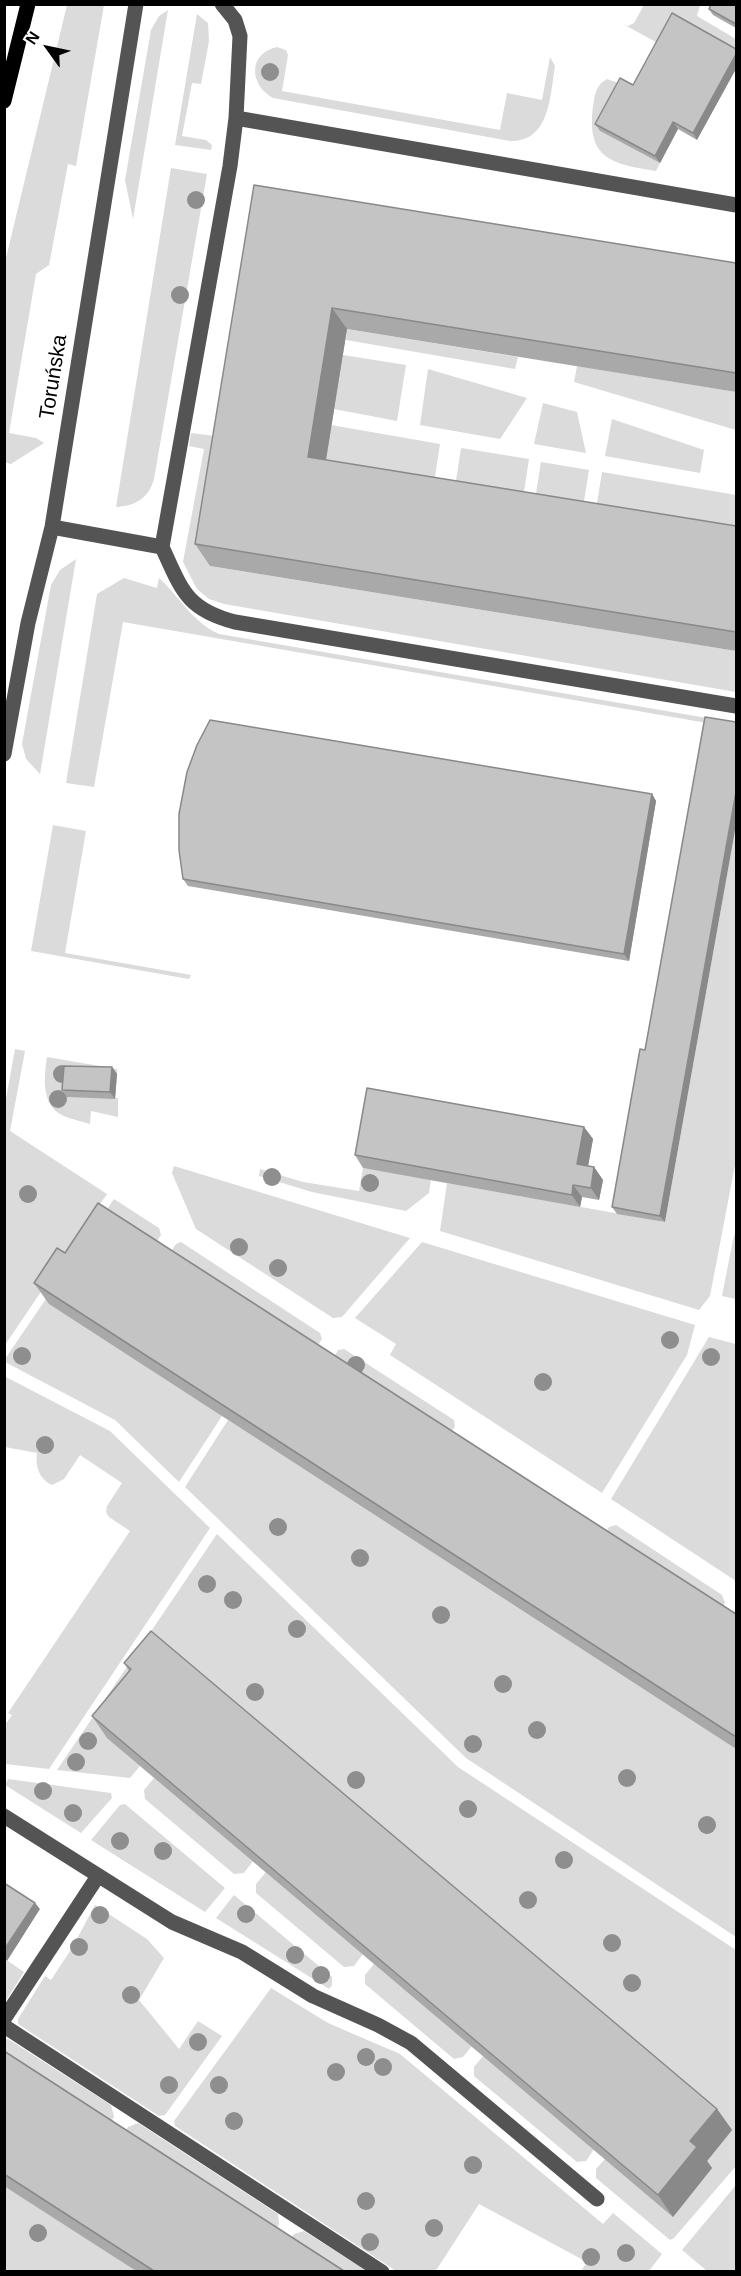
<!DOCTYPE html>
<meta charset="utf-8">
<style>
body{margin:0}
#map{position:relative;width:741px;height:2276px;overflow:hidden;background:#fff;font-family:Helvetica,sans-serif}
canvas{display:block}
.frame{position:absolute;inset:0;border:6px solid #000;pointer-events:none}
.north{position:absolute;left:18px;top:18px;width:60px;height:60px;-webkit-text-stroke:4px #fff;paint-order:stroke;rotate:303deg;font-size:16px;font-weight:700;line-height:24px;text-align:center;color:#000}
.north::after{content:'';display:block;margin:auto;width:21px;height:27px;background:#000;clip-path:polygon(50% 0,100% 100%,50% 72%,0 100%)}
</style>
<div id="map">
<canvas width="741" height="2276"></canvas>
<div class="frame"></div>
<div class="north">N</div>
</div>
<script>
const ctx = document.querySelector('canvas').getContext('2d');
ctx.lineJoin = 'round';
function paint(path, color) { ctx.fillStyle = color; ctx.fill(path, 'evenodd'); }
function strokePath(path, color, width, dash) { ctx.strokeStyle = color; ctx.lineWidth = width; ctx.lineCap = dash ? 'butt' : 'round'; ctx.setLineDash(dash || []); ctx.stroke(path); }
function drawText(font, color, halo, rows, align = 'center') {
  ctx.font = font + ' Helvetica,sans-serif'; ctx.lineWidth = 4.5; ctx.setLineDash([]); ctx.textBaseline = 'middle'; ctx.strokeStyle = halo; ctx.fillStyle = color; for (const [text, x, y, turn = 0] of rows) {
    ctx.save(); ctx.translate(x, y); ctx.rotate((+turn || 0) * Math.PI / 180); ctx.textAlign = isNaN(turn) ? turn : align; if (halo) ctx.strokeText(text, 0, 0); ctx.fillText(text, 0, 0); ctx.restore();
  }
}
paint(new Path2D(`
 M67,5H104L76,166L68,164L49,265L36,274L9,433L36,438L44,443L11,464L4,462L5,262Z
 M644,5H700L697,16L736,39V53L663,46L623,24L628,26L634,23Z
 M168,10L133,219L125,180L151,30L159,16Z
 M197,14L208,23L209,41L201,84L192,83L182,136L206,140L212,145L211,150L175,145Z
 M277,47L286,50L288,55L282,91L500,130L507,93L542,100L550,57L555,66C550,96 550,142 510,141L273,98C249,85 248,53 277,47Z
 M607,79L624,85L600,131L660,163L656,171C612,164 586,159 593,106C595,94 596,85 607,79Z
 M171,168L207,174L154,479C149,498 135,506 116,507Z
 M347,329L518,357L515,369L346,340Z
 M343,355L406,365L397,421L334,409Z
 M577,366L736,392V430L574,382Z
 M428,369L527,398L500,439L420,425Z
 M543,403L577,412L586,453L534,444Z
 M612,419L704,450L700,473L605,456Z
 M331,425L440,444L432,496L323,478Z
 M191,433L231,438L210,566L736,651V692L224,604L209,599L197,589L183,562L204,449L189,446Z
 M461,448L529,459L521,511L453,500Z
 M541,462L589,470L581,520L533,512Z
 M602,472L736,495V545L594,522Z
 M76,559L40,774L26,759L22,744L51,585L60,570Z
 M124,578L157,588L159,578C180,597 192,622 219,634L736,723V728L123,622L94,787L66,783L97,594Z
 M53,825L86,831L65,953L191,975L189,979L31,951Z
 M736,825V1160L710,1296L699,1310L440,1231L447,1183L665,1222Z
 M15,1049L25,1051L10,1131L107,1194L5,1345L4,1110Z
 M47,1057L117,1069V1074L69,1073L67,1097L118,1098V1117L91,1111L90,1124C81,1121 70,1119 62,1115C41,1105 44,1076 47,1057Z
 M174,1166L410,1238L342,1317L333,1318L196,1229L172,1173Z
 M363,1168L431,1179L429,1193L406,1211L312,1192L259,1176L260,1169L303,1182L359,1191Z
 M114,1199L159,1228L161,1235L152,1249L222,1416L179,1482L115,1420L5,1362V1359Z
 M734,1235L736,1236V1299L722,1296Z
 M181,1242L320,1333L322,1339L313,1353L166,1259L176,1244Z
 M422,1242L695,1325L687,1355L602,1493L390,1355L396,1344L355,1318Z
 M709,1337L736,1344V1581L611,1499Z
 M344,1349L454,1420L455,1426L447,1439L330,1364L338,1350Z
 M4,1376L110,1431L210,1528L49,1769L5,1764V1725L12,1715L8,1713L130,1531L109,1517L106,1512L107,1506L122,1483L80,1455L64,1479L52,1485C39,1479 35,1466 37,1453L5,1447Z
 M228,1420L736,1749V1937L466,1758L185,1487Z
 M616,1525L722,1595L725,1603L718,1614L602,1539L609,1527Z
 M217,1534L458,1767L736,1950V2166L674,2238L670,2240L596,2178V2169L605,2159L107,1738L140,1766L130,1778L57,1770Z
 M154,1778L253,1861L244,1873L234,1874L145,1799L144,1790Z
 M8,1779L111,1793L112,1798L81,1833L5,1785Z
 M125,1804L225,1888L205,1912L91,1840L120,1805Z
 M266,1872L363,1954L354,1966L344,1967L256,1893V1884Z
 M234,1895L332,1977V1985L329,1989L216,1918Z
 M95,1905L147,1939L164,1958L139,2000L179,2049L198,2021L222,2036L165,2115L159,2116L18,2024V2019L45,1976L51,1980L72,1948Z
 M5,1959L24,1972L5,2002Z
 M374,1964L472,2046L463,2057L454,2059L365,1984V1975Z
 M271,1988L328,2023L400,2054L603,2224L613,2213L662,2254L649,2271H581L587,2262L479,2204L437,2269L433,2271H396L175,2126L174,2121Z
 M8,2039L111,2105L114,2117L106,2129L5,2063L4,2040Z
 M483,2056L594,2149L586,2161L577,2162L474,2076V2067Z
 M138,2123L278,2214L279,2224L272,2236L121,2138L128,2127Z
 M736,2185V2271H707L682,2250Z
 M4,2186H5L136,2271H5Z
 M304,2231L367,2271H327L286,2245L294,2234Z`), '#dbdbdb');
strokePath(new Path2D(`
 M222,4L235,20L240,36L236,118L230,166L162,547C182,590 186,609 235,622L736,706
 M236,118L736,205
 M52,527L162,547
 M4,754L28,623L52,527L136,4
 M4,1816L172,1922L242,1952L313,1996L378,2025L411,2043L597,2199
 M4,2019L98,1876
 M4,2026L382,2272`), '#545454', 15);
strokePath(new Path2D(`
 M4,101L28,4`), '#000', 15);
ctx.fillStyle = '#8e8e8e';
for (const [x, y] of [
 [270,72],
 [196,200],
 [180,295],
 [62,1074],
 [58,1099],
 [272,1177],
 [370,1183],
 [28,1194],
 [239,1247],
 [278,1268],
 [670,1340],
 [22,1356],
 [711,1357],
 [356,1365],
 [543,1382],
 [45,1445],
 [278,1527],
 [360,1558],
 [207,1584],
 [233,1600],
 [441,1615],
 [297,1629],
 [503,1684],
 [255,1692],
 [537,1730],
 [88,1741],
 [473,1744],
 [76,1762],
 [627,1778],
 [356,1780],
 [43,1791],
 [468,1809],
 [73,1813],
 [707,1825],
 [120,1841],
 [163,1851],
 [564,1860],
 [528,1900],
 [246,1914],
 [100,1915],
 [612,1943],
 [79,1947],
 [295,1955],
 [321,1975],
 [632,1983],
 [131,1995],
 [198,2042],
 [366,2057],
 [383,2067],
 [336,2072],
 [169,2085],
 [219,2085],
 [234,2121],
 [473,2165],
 [366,2201],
 [434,2228],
 [38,2233],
 [370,2242],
 [626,2253],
 [591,2257]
]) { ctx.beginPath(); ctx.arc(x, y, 9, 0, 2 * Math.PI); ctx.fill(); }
paint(new Path2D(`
 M736,4V28L713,15L709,9Z
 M672,13L697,140L678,129L660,163L600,131L595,124L633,85Z
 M254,185L736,263V392L347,329L326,460L736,526V651L210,566L195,544Z
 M652,794L656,801L629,961L188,886L183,879Z
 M640,1049L665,1222L617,1214L612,1207Z
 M112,1067L117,1074L115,1099L67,1097L62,1090Z
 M584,1127L593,1139L588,1166L594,1167L603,1180L599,1200L582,1197L580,1207L363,1168L355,1155Z
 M65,1253L736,1614V1749L49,1304L34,1283Z
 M124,1663L717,2109L732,2130L707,2161L712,2168L673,2217L107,1738L92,1716L129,1671Z
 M4,2051L344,2271H136L4,2186Z`), '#a9a9a9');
paint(new Path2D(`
 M736,54V69L697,140L693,133Z
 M673,122L678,129L660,163L655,156Z
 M332,308L347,329L323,478L308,457Z
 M736,792V825L665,1222L660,1216Z
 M652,794L656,801L629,961L624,954Z
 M112,1067L117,1074L115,1099L110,1092Z
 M584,1127L593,1139L586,1177L577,1164Z
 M594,1167L603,1180L599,1200L591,1188Z
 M573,1185L582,1197L580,1207L572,1195Z
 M35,1903L40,1909L7,1961L4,1957V1950Z
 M717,2109L732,2130L707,2161L712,2168L673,2217L658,2195L690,2141Z`), '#898989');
const building = new Path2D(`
 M711,4H736V24L709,9Z
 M672,13L736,49V54L693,133L673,122L655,156L595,124L620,78L633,85Z
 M254,185L736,263V373L332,308L308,457L736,526V632L195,544Z
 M705,717L736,722V792L660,1216L612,1207L640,1049L645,1050Z
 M210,720L652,794L624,954L183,879L179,850V814L187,772L197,745Z
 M64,1066L112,1067L110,1092L62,1090Z
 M367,1088L584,1127L577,1164L594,1167L591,1188L573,1185L572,1195L355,1155Z
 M98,1203L736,1614V1737L34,1283L57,1248L65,1253Z
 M151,1631L717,2109L690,2141L697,2147L658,2195L92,1716L131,1669L124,1663Z
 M4,1883L35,1903L4,1950Z
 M4,2051L344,2271H154L4,2174Z`);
paint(building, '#c4c4c4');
strokePath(building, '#898989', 1.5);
drawText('21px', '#000', '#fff', [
 ["Toruńska",54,377,-81]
]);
</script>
